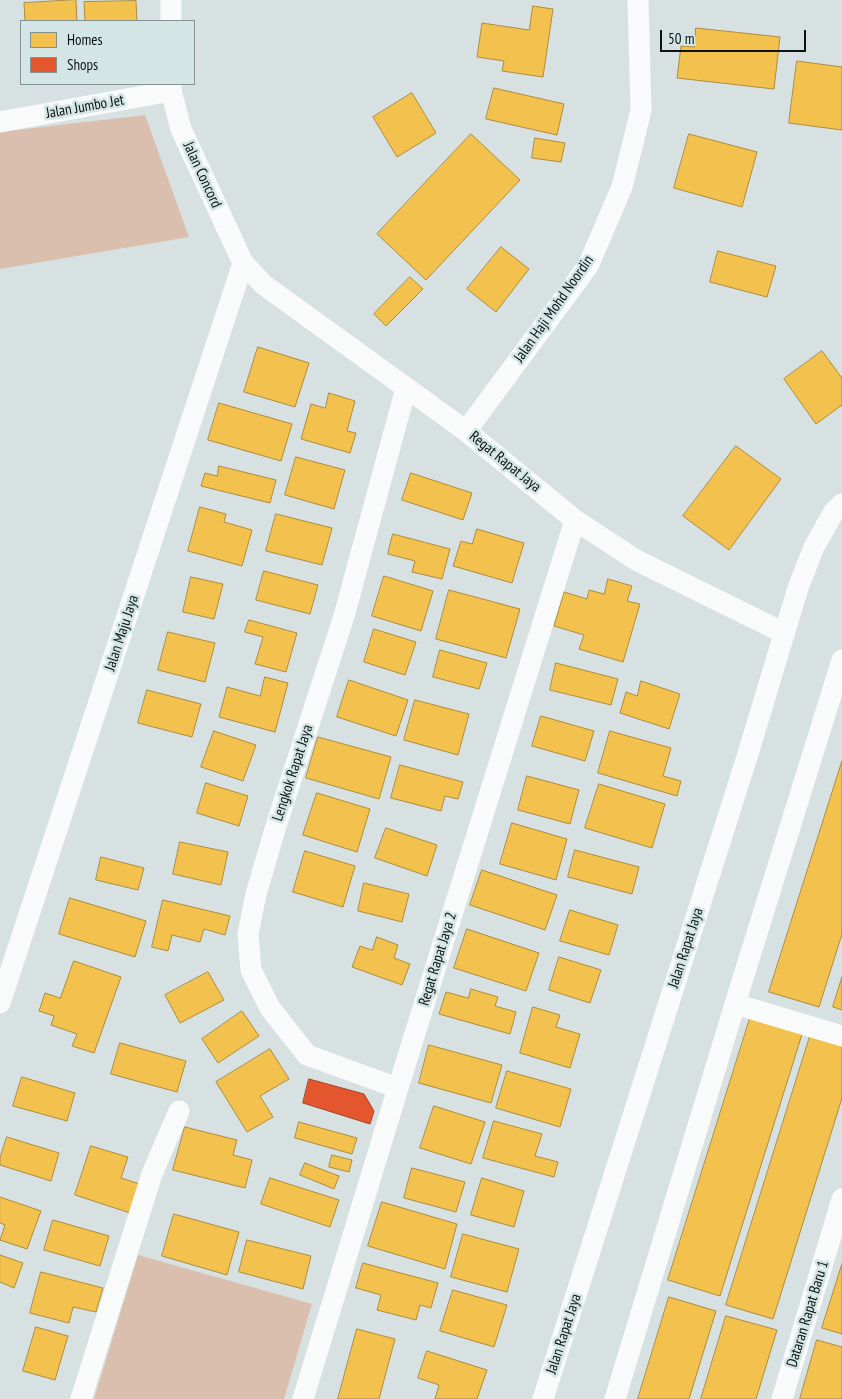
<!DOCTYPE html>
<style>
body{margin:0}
#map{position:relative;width:842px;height:1399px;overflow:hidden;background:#d8e1e1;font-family:"PT Sans Narrow",sans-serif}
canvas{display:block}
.legend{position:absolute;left:20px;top:20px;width:175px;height:65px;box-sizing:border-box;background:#d4e5e5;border:1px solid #849191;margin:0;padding:6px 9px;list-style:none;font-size:15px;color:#0c1212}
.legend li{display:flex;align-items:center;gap:10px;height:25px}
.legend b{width:25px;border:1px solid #849191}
.scale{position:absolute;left:660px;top:30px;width:146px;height:22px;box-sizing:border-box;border:2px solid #0c1212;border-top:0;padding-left:6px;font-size:15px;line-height:18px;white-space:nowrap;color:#0c1212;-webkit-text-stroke:4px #d4e5e5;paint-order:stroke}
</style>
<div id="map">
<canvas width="842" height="1399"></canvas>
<ul class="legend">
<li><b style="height:14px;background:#f2c14e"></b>Homes</li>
<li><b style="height:14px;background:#e4572e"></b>Shops</li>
</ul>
<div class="scale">50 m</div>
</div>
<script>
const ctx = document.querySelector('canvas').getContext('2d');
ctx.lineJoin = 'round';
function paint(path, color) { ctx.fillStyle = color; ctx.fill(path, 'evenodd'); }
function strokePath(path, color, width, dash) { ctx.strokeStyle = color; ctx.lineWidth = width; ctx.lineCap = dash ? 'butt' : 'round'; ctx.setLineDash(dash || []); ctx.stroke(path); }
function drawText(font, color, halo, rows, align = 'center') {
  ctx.font = font + ' "PT Sans Narrow",sans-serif'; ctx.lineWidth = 5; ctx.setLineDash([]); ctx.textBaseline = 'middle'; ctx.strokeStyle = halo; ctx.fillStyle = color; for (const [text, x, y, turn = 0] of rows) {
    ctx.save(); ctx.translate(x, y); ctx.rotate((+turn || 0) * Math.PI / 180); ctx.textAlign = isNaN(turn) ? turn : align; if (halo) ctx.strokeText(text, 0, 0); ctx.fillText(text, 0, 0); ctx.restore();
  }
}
paint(new Path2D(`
 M145,115L189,237L0,269V132Z
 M138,1255L312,1304L284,1399H94Z`), '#dabfaf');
const homes = new Path2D(`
 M76,0L77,21H25L24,3Z
 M136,1L137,21H85L84,2Z
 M533,6L553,9L543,77L502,71L504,61L477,57L482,23L529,30Z
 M696,28L780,37L774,89L677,78L681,46L694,47Z
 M797,61L842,67V130L789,123Z
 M494,88L564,104L557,135L486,119Z
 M412,93L436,133L397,157L373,117Z
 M471,134L520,180L426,280L377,234Z
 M689,134L757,152L742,207L674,188Z
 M535,138L565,143L561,162L532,158Z
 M501,247L529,269L496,312L467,289Z
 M718,251L776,266L767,297L710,282Z
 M410,277L423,289L386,326L374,314Z
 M258,347L309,363L295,407L244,392Z
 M822,351L842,378V405L816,424L784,379Z
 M329,393L355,401L347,431L356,433L350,453L301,439L311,404L325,408Z
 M219,403L292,424L281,461L208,440Z
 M736,446L781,479L729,550L683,516Z
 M296,457L345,470L334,509L285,495Z
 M219,466L276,480L270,503L201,486L205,473L217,476Z
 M411,473L472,493L463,520L402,500Z
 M200,507L226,514L224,522L252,530L242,566L188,551Z
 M276,514L332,528L322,565L266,551Z
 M477,529L524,543L512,583L453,566L461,541L472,544Z
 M393,534L450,549L442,579L412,572L415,561L388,554Z
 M264,571L318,585L310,614L256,600Z
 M384,576L433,591L421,631L372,616Z
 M191,577L223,584L214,619L183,612Z
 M608,579L632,586L627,601L640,604L623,662L579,649L584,635L554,626L564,592L587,599L589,590L604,594Z
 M449,590L520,609L506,658L436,639Z
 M249,620L297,633L286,672L255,664L263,637L245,632Z
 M374,629L416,642L405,675L364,662Z
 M168,632L215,643L205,682L158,670Z
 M440,650L487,663L479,689L433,677Z
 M556,663L618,679L611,705L550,690Z
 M265,677L288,683L275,732L219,717L227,687L260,696Z
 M349,680L408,700L396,736L337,717Z
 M641,681L680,694L669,729L620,713L626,692L637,696Z
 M147,690L201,704L192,737L138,723Z
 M415,700L469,714L458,755L404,740Z
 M541,716L594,731L585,761L532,746Z
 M214,731L256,745L243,781L201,767Z
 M610,731L671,748L663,776L681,781L677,796L598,773Z
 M318,737L391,757L379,799L306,778Z
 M842,761V934L819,1007L769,992Z
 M400,765L463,782L458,799L445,796L441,811L391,798Z
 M527,776L579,790L570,824L518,810Z
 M206,783L248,796L239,826L197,813Z
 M599,784L665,804L652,848L585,828Z
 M317,793L370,809L357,852L303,835Z
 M512,823L567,839L556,880L500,864Z
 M386,828L437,845L427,876L375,858Z
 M180,842L228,852L221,885L173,874Z
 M575,850L639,867L632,894L568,877Z
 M305,851L355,866L343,907L293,892Z
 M101,857L144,868L138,890L96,880Z
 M482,870L557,895L545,930L470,905Z
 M364,883L409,894L402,922L358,911Z
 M70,898L146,921L135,957L59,934Z
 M163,900L230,916L225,935L204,929L200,942L172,935L168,951L152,947Z
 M570,910L618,925L609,955L560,941Z
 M467,929L539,953L526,991L454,968Z
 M377,937L398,945L394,958L410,964L402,985L352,967L360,946L372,950Z
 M559,957L601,970L590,1003L549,990Z
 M74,961L121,977L94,1053L72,1046L77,1034L51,1025L54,1016L39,1011L45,993L60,998Z
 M208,972L224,1000L180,1023L165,995Z
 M842,977V1010L833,1007Z
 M471,989L498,997L495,1006L516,1012L510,1034L439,1014L446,992L468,998Z
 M533,1007L560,1015L556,1027L580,1034L570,1068L520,1053Z
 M242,1011L259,1036L218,1063L202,1039Z
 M752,1012L804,1028L720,1296L668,1280Z
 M812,1030L842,1039V1098L773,1319L726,1305Z
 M120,1043L186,1061L177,1092L111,1074Z
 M429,1045L502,1065L491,1103L419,1083Z
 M270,1049L289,1079L260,1096L273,1117L247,1132L216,1082Z
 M507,1071L571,1089L560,1127L496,1108Z
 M22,1077L75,1093L67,1121L13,1106Z
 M434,1106L485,1122L471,1164L420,1148Z
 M494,1121L542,1134L535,1156L558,1162L554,1177L483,1158Z
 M299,1122L357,1138L352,1154L295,1138Z
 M185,1127L237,1140L233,1155L252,1160L245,1188L173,1170Z
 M7,1137L59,1153L51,1181L0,1165V1158Z
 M91,1146L128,1157L121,1178L140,1184L130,1213L75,1195Z
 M332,1155L352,1160L349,1172L329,1167Z
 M305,1163L339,1176L334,1189L300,1175Z
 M412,1168L465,1182L456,1212L404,1198Z
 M270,1178L339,1200L330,1227L261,1204Z
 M482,1178L524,1191L514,1227L471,1215Z
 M0,1197L41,1211L27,1249L0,1240L5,1225L0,1223Z
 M382,1202L457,1224L445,1269L368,1246Z
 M174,1214L239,1232L227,1275L162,1256Z
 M53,1220L109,1236L100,1266L44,1250Z
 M463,1234L519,1249L507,1292L451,1277Z
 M247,1240L311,1256L303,1289L239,1272Z
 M0,1255L23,1263L14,1288L0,1282Z
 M363,1263L438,1283L431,1308L420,1305L416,1320L377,1310L381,1295L356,1288Z
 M842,1264V1334L822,1328Z
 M41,1272L103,1288L96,1312L73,1307L69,1323L30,1313Z
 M453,1290L507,1305L494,1347L440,1331Z
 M669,1297L716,1311L689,1399H638Z
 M726,1316L777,1330L756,1399H701Z
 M36,1327L68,1336L55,1380L23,1371Z
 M357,1329L395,1339L379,1399H338Z
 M817,1340L842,1347V1399H800Z
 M427,1351L487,1370L477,1399H435L439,1385L418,1378Z`);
paint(homes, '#f2c14e');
strokePath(homes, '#ad8c3c', 1);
const shops = new Path2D(`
 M309,1079L364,1094L374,1111L370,1124L303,1103Z`);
paint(shops, '#e4572e');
strokePath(shops, '#a34226', 1);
strokePath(new Path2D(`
 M171,21V0
 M171,84V91L181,129L243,263L264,285L466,431L575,520L636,560L784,633
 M0,122L171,91
 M466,431L588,266L622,187L641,110L638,0
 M0,1003L243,263
 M735,1004L842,1036
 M398,1088L307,1055L270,1008L251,970L248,934L256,894L276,826L344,616L406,388
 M81,1399L152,1174L179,1111
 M303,1399L398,1088L575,520
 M543,1399L747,757L798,588L814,547L833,513L842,504
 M615,1399L735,1004L842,660
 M782,1399L842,1199`), '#f9fafa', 21);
drawText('15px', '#0c1212', '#d4e5e5', [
 ["Jalan Jumbo Jet",85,107,-10],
 ["Jalan Concord",202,175,65],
 ["Jalan Haji Mohd Noordin",554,309,-55],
 ["Regat Rapat Jaya",505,462,39],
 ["Jalan Maju Jaya",122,633,-72],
 ["Lengkok Rapat Jaya",293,773,-72],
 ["Jalan Rapat Jaya",686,948,-72],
 ["Regat Rapat Jaya 2",438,959,-73],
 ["Dataran Rapat Baru 1",808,1314,-73],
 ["Jalan Rapat Jaya",564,1334,-72]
]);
</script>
